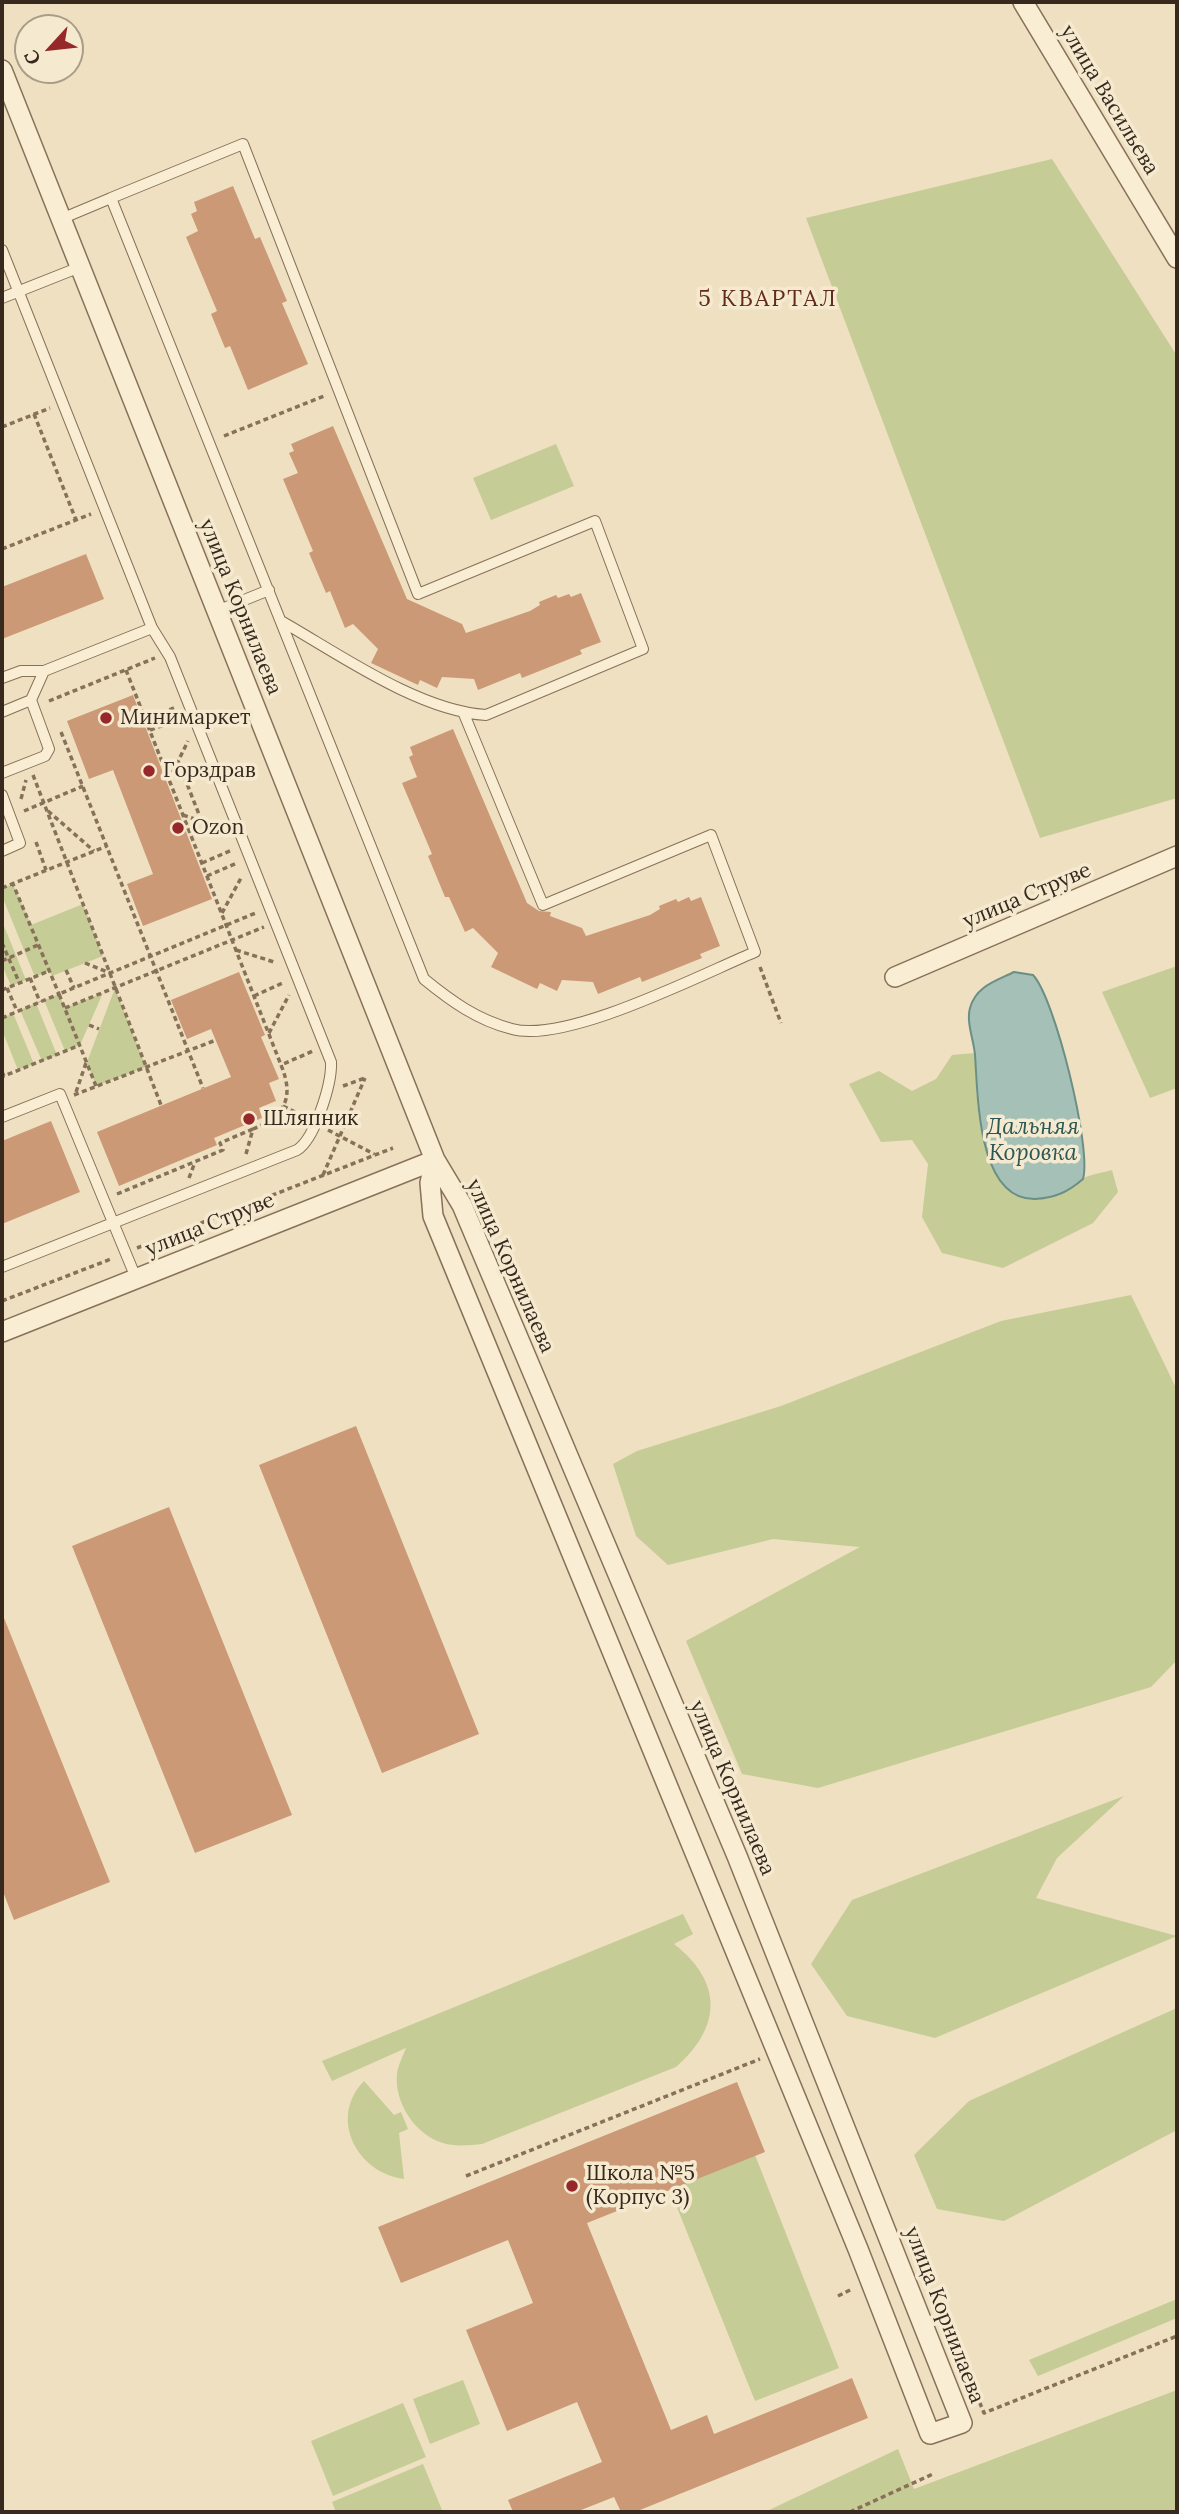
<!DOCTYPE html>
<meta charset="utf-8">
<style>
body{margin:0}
#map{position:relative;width:1179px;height:2514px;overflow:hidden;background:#eee0c1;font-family:Lora,serif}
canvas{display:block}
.frame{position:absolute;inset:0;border:4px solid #37291d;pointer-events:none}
.north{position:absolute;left:14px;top:14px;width:70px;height:70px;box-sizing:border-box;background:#f5ead0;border:2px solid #a99d88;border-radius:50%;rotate:243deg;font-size:19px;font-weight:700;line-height:28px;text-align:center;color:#37291d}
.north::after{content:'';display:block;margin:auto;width:24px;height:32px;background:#97282a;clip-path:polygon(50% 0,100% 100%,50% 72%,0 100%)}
</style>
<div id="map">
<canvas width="1179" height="2514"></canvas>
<div class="frame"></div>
<div class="north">С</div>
</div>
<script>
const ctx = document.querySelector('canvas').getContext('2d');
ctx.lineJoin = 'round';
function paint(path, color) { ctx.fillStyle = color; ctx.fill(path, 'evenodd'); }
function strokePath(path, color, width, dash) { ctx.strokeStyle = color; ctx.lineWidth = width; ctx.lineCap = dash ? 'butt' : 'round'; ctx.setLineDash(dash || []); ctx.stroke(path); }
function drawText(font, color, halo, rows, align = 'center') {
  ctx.font = font + ' Lora,serif'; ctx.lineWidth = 7; ctx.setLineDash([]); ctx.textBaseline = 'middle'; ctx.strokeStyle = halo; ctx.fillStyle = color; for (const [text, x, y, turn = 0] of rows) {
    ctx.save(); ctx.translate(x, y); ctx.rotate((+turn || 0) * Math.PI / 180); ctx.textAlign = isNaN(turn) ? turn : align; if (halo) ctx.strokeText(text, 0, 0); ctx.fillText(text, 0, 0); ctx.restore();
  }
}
paint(new Path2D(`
 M1052,159L1177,356V798L1040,838L806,218Z
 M556,444L574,486L491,520L473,478Z
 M13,884L31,925L83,904L103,956L52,976L49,971L35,977L2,896V888Z
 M2,921L26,980L11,986L2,965Z
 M1177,966V1088L1150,1098L1102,992Z
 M115,988L146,1067L96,1086L87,1062Z
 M103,993L80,1045L65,1051L44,1000L59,994L65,1008Z
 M36,1003L57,1055L42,1061L20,1010Z
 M13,1013L34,1064L18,1070L2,1030V1018Z
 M975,1053C976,1102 978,1218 1055,1197C1066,1194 1073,1185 1082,1179C1090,1174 1103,1173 1112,1170L1118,1192L1093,1223L1003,1268L942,1253L922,1217L928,1164L912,1140L881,1142L849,1084L879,1071L912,1091L936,1079L952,1055Z
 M1131,1295L1177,1390V1660L1151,1687L818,1788L742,1774L686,1641L860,1547L773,1539L668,1565L636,1536L613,1464L637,1451L781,1406L1001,1321Z
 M1124,1796L1057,1858L1036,1898L1177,1936L935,2038L847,2016L811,1964L852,1900Z
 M683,1914L693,1934L674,1944C723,1982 722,2027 676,2067L482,2144C470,2145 455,2147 443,2143C415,2135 394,2102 397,2074C398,2065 403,2056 406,2048L332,2081L322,2061Z
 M1177,2008V2130L1004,2221L937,2209L914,2155L969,2101Z
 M364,2081L394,2115L401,2112L408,2129L399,2133L404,2179C357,2173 328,2118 364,2081Z
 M755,2155L839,2368L755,2401L670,2190Z
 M1177,2299V2318L1038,2376L1029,2360Z
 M463,2380L480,2424L430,2444L413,2399Z
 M1177,2390V2512H765L898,2449L914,2489Z
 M403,2403L426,2457L333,2496L311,2441Z
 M423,2464L442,2510L336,2512L332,2502Z`), '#c6cc95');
const water = new Path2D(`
 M1014,972L1033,975C1055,998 1092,1149 1083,1179C1068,1192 1055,1198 1035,1199C977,1200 978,1095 975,1055C974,1041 966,1022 970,1008C976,986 996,981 1014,972Z`);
paint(water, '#a4c0b7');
strokePath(water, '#6b8e85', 2);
paint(new Path2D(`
 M233,186L255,239L260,237L287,301L282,303L308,364L248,390L230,346L225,348L211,314L217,311L186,237L198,231L191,214L197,211L194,202Z
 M333,426L407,599L462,624L466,633L530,611L540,605L539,602L556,595L558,598L569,594L571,597L581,593L601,642L580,650L582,654L522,678L520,673L478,690L474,679L442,677L437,688L420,680L418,685L371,663L378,649L353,624L345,628L330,591L326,593L309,553L313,551L283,479L298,473L289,453L294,451L291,444Z
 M86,554L104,599L2,639V587Z
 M133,695L212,899L143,926L127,884L153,874L113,770L89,779L67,721Z
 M453,729L527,903L539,911L551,912L550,916L582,928L586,936L650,915L660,909L659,906L676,899L678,902L689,897L691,901L701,897L720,946L700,954L702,958L642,982L640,977L598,994L593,982L562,980L557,991L540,983L537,989L491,967L498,953L473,928L465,932L449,897H445L428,856L432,854L402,783L417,777L409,757L413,755L410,747Z
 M239,972L265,1035L261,1037L279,1079L269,1083L276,1101L259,1108L262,1118L214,1138L217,1145L119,1186L97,1132L231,1077L211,1029L187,1039L171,1000Z
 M51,1121L80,1192L2,1224V1141Z
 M356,1426L479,1734L382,1773L259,1465Z
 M169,1507L292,1815L195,1853L72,1546Z
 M2,1613L110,1882L14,1920L2,1889Z
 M737,2082L765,2152L587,2223L671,2430L707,2415L714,2434L852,2378L868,2418L635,2512H621L614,2497L576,2512H513L508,2500L602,2462L577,2402L507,2431L466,2330L533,2303L508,2240L401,2283L378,2227Z`), '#cc9976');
const service = new Path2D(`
 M111,198L243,144L418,594L595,521L643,649L486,715C419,711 339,654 281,621
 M61,219L111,198L424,979C451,1001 477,1020 512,1029C566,1044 700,975 755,952L711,835L543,905L464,714
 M2,250L152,628L170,657L331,1062C332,1083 315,1139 297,1150L2,1267
 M2,298L80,267
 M217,611L269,590
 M2,678L21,671H44
 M2,712L31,700L44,671L152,628
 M2,773L45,756L49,749L31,700
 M2,795L20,843L2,851
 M2,1117L60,1094L136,1278`);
const minor = new Path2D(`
 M1023,2L1177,258
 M2,70L435,1160L2,1332
 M895,977L1177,856
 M435,1160L462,1205L737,1856L962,2423L930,2434L858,2249L433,1216L430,1183Z`);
strokePath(service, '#877158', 12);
strokePath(minor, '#877158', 22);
strokePath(new Path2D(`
 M34,414L76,520
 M2,427L50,408
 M224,436L324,396
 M2,549L91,514
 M126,670L281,1065
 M49,701L155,658
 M146,720L176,707
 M150,730L181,719
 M61,732L203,1088
 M178,761L202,822
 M33,775L161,1105
 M169,780L188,741
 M21,799L26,780
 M24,811L83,786
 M48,811L94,851
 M183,815L221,828
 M36,842L46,870
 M202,863L232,850
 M207,876L237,863
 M2,888L107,846
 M222,913L241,878
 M2,943L19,982
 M236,950L274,962
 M2,961L38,945
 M85,963L110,973
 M760,967L781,1023
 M66,970L74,988
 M30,978L40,1002
 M7,988L17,1011
 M2,990L49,971
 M254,996L285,982
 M65,1008L264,927
 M2,1018L59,994L13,884
 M89,1025L99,1029
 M269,1033L289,995
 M2,1072L4,1076L80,1045
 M96,1086L59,994L258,912
 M343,1086L365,1078
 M76,1092L86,1063
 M74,1095L216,1040
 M283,1106L303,1116
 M328,1130L374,1154
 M246,1154L253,1129C284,1116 295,1099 281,1065L313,1051
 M323,1175L365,1078
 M189,1178L195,1162
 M117,1194L223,1150L220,1143L253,1129
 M137,1248L393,1148
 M2,1301L111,1259
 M466,2176L760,2059
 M838,2296L852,2289
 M938,2300L984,2413L1177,2336
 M850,2512L935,2473`), '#877158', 3.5, [5, 3.5]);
strokePath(service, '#f9edd4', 10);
strokePath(minor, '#f9edd4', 19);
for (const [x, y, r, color] of [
 [106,718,7,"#97282a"],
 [149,771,7,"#97282a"],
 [178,828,7,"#97282a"],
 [249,1119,7,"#97282a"],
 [572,2186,7,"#97282a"]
]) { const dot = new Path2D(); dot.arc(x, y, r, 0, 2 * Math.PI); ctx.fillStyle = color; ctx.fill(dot); strokePath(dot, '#f5ead0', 2.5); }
drawText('21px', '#37291d', '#f5ead0', [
 ["улица Васильева",1109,100,59],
 ["улица Корнилаева",240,607,68],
 ["улица Струве",1027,896,-23],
 ["улица Струве",210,1225,-22],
 ["улица Корнилаева",510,1266,66],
 ["улица Корнилаева",732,1788,67],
 ["улица Корнилаева",944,2315,69]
]);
drawText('21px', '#37291d', '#f5ead0', [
 ["Минимаркет",120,718],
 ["Горздрав",163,771],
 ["Ozon",192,828],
 ["Шляпник",263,1119],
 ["Школа №5",586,2174],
 ["(Корпус 3)",586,2198]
], 'left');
ctx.letterSpacing = '2px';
drawText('23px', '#642a1c', '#f5ead0', [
 ["5 КВАРТАЛ",768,299]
]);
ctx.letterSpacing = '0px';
drawText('italic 23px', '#2c5754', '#f5ead0', [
 ["Дальняя",1033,1127],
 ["Коровка",1033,1153]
]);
</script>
